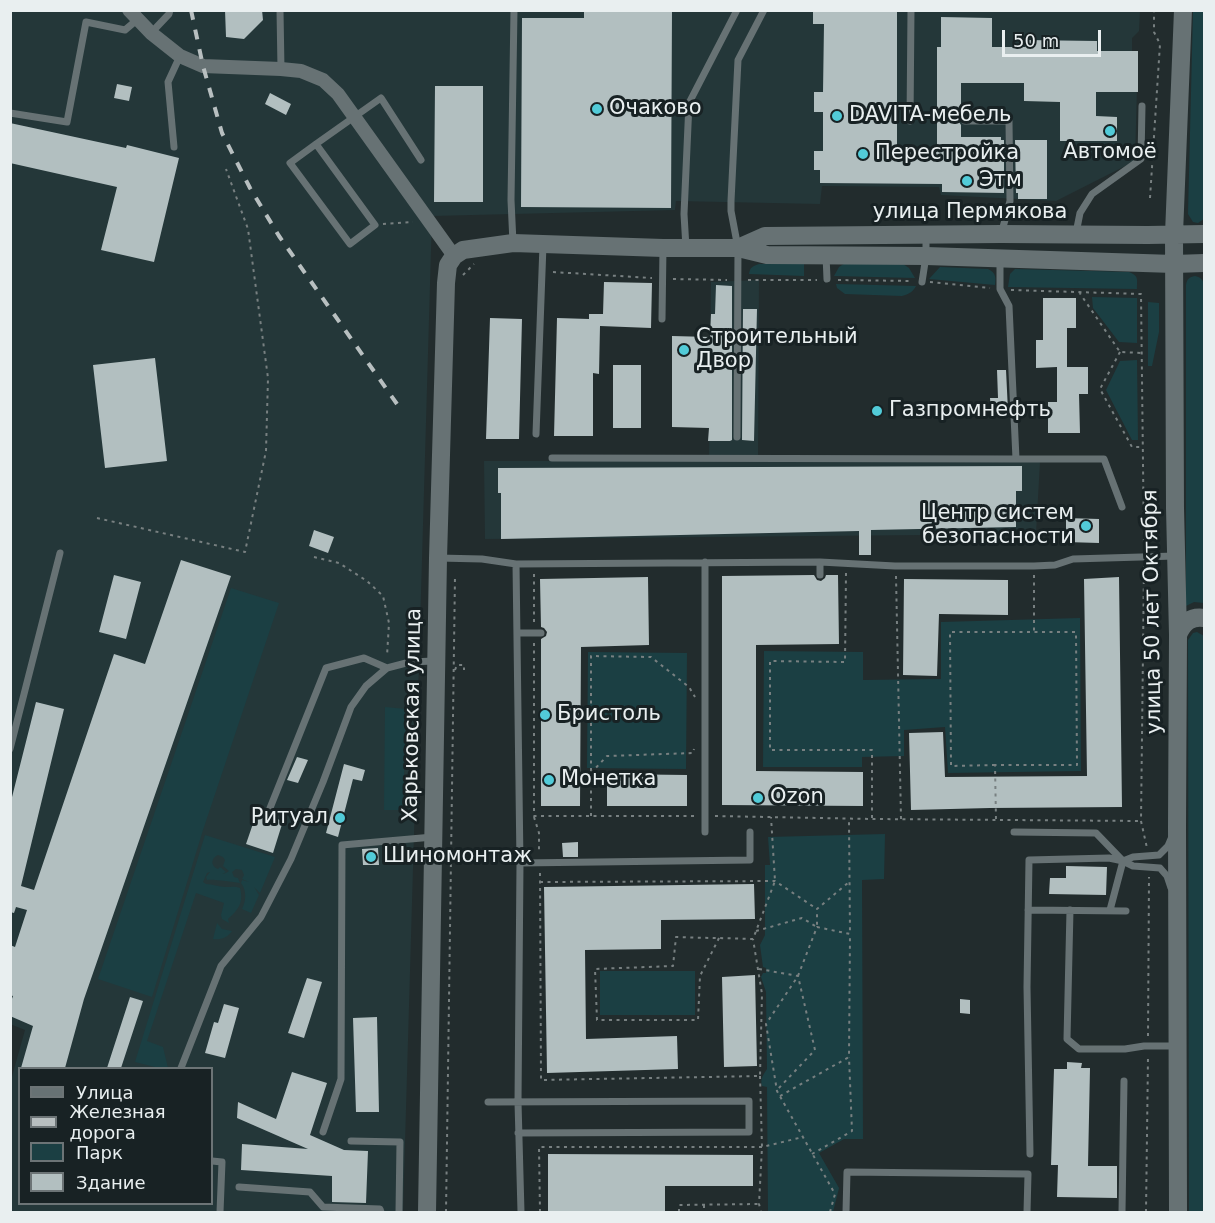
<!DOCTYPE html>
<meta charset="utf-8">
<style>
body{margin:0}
#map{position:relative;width:1215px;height:1223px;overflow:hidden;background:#222c2d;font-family:"DejaVu Sans",sans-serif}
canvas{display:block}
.frame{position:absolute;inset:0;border:12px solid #e9eff0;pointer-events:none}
.legend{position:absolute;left:18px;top:1067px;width:195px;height:138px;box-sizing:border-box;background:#182224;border:2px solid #6c7476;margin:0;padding:8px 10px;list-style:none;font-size:18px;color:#e9eff0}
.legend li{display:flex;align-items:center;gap:12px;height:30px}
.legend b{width:30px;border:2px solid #6c7476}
.scale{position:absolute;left:1002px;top:30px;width:99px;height:27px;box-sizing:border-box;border:3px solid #e9eff0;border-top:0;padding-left:8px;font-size:18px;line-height:21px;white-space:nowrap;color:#e9eff0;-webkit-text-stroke:4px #182224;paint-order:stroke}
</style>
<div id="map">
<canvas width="1215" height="1223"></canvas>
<div class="frame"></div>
<ul class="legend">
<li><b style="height:8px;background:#677274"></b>Улица</li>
<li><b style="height:8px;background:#b8bfc0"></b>Железная дорога</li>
<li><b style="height:16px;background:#1b3f43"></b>Парк</li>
<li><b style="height:16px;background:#b2bfc0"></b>Здание</li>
</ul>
<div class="scale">50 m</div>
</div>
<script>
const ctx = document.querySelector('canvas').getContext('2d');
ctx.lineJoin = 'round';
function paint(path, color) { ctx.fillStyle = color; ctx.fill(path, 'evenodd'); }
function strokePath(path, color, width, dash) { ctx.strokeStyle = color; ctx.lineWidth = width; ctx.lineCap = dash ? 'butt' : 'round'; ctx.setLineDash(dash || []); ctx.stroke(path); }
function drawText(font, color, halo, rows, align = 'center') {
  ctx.font = font + ' "DejaVu Sans",sans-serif'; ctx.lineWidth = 6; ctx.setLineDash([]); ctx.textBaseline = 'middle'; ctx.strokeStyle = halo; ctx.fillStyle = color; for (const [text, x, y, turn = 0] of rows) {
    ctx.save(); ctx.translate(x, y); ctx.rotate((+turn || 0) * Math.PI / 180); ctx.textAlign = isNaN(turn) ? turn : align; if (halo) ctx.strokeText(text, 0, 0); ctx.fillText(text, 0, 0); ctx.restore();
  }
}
paint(new Path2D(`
 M10,11H1140L1139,31L1132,38V51H1138L1135,161L1056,201L941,195L939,187L822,186L820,204L676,201L675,210L432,216L403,1212H11V1080L25,1030L10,1024ZM20,1068H212V1204H20Z
 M759,280L758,461L1040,462L1036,534L485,539L484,461H709L711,282Z`), '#243739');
paint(new Path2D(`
 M1193,11H1204V219L1198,223L1193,222L1188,214Z
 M845,263L903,264L909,268L915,278L834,276L839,267Z
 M759,264H804V276L749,274C750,267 753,266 759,264Z
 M940,267L988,269C996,273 996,277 995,285L929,279Z
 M1015,269L1129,272C1139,276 1137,279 1137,289L1008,287L1010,274Z
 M1195,276C1200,277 1203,279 1204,285V603L1194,602L1186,606V285C1187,279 1189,277 1195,276Z
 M836,284L916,286C913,292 909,294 902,296L845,294L837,288Z
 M1092,297L1137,298V343L1119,342L1093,308Z
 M1148,302L1159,303V332L1152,366H1148Z
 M1137,360L1138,440H1132L1106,390L1120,361Z
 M231,588L279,603L203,830L152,997L98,979Z
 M1080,618L1081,771L948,773L945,727L904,730V756L862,757V767H763L764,651L863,652V680L941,679V622Z
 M1197,632L1204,636V1212H1189L1188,640L1193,633Z
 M588,652L687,653L686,769L587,768Z
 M385,707L406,709L403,810H384Z
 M885,834L884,879L862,880L863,1139H844L819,1153L839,1188L833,1212H768L767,1087L762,1086C760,1079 763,1075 767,1069L766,992L761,977L763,973H766V968L763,967L760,945L765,935V865H770L768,837Z
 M205,835L275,857L260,893L254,887L259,895L251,913L242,909C246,901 247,891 241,883L242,880L249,882L242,879L244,875L242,870L236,869L232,872L234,877L238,878L240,883C231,882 214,879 207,880L206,877L210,872L207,873L203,882L206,884C213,884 218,887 226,887C232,887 235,886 240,888C244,903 238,910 228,919L229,923L222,919L221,915L224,903L196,893L147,1041L163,1047L168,1068H159L135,1062ZM218,855L223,857L225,860L223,866L229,871L226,873L222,874L226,872L220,867L218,869C210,866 211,858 218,855Z
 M217,923L222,929L232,931C227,938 221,940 213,939Z
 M600,971H695V1015H600Z`), '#1b3f43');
paint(new Path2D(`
 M225,10H262L263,20L244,39L226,37Z
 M584,10H672L671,208L521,207L522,18H584Z
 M813,10H897V152H937V47H941V17L992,18V47H1025V40L1097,41V51H1138V92H1096V116L1117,117V141H1060V102L1024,101V83H961V117L959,122L961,125V137H1001V140H1004V193L942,192V184L820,183V170H814V151H823V112H814V92H823L824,24H813Z
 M117,84L132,87L129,101L114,98Z
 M435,86H483V202H434Z
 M270,93L291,104L286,115L265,104Z
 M10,123L126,148L127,145L179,158L154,262L101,250L117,187L10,163Z
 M1015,140H1047V199H1018V193H1016Z
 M604,282L652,283L651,328L600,326L599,374L593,373V436H554L557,318L589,319V314H603Z
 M716,285L732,286V440L730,441H708L709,428L672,427V336L710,337L711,314H715Z
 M1043,298H1076V328H1067V367H1088V394H1079L1080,433H1048V402H1057V367L1036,368V340H1043Z
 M743,309H757L754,441L742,440Z
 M490,318L522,319L519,439H486Z
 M155,358L167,461L105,468L93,365Z
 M613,365H641V428H613Z
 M997,370H1006L1008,411L991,412L990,398H998Z
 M1022,466V491H1016V527L871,530V555H859V531L501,539V493H498V468Z
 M1066,518L1099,519V543L1066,542Z
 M314,530L334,537L328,553L309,546Z
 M181,560L231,576L84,999L65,1068H21L33,1026L10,1016V1004L13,996L10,995V945L15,947L27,910L16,907L14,913L10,912V805L36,702L64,709L21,886L34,890L114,654L145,664Z
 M114,575L141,582L126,639L99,632Z
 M814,575L817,580L821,581L825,578L826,575H838L839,644L756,645V771L863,772V806L722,805V576Z
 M648,577L649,645L581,647L580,806H541V639L546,636L547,632L544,628L541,627L540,579Z
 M1119,577L1122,807L990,808L911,810L909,733L943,732L945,777L1087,776L1084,579Z
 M904,579L1008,580V615L939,614L937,676L903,675Z
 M297,757L308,760L298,783L287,780Z
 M344,764L365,770L362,781L353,779L338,837L326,833Z
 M607,774L687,775V806H607Z
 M257,812L283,821L273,853L246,844Z
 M578,842V857H563L562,843Z
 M378,848L379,865H363L362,849Z
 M1066,866L1107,867L1106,895L1049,894L1050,878H1066Z
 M754,884L755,919L661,920V949L585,950L586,1039L677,1036L678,1069L547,1073L544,887Z
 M755,975L757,1066L724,1067L722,977Z
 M307,978L322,982L304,1038L288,1033Z
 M130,997L143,1001L121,1068H107Z
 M960,999L970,1000V1014L960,1013Z
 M224,1004L239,1008L225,1058L205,1053L214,1022L218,1023Z
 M377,1017L379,1112H356L353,1018Z
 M1067,1062L1082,1063L1081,1068H1090L1088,1166H1117V1198L1057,1197L1058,1165H1051L1054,1069H1067Z
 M292,1072L327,1083L310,1135L344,1150L368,1151L366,1203L332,1202V1176L241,1170L242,1144L308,1149L237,1118L238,1102L276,1119Z
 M548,1154L753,1155V1186H665V1212H548Z`), '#b2bfc0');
strokePath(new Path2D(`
 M1150,198L1160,44L1154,32V10
 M383,224L413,222
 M553,272L652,278
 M463,275L474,264
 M673,279L727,280
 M748,280H817
 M838,280L913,281
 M930,282L990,288
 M1011,290L1141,294L1144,548
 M1079,292L1120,352L1142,353
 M1120,352L1100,389L1132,447H1143
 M97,518L245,552L266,451L268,378L248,229L226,169
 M314,557L339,563L367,581L383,596L389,623L387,656
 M1144,566L1141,821L1147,848
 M846,573L845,662L770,661V750H872V819
 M1034,575V632
 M896,576L901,819
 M534,622V574
 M534,643V816H694
 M455,670L457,665H464V670
 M995,765L951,766L950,632H1076L1077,765H995L996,820
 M591,773L607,756L693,753L694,749
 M591,816V656L651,657L689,687L695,697
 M715,816L872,819L1141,821
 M534,817L539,833V852
 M540,873L541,1080L760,1076L762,994L753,939
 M540,882L775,881L817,909
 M756,931L802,918L817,927V909L849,882
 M719,938L700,976L698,1020H597L595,969L673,966L676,937C702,938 727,938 753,939L775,881L771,817
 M759,969L798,976L815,1050L777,1090
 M1148,1036L1149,877
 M760,1076L762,1147L759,1204L761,1212
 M780,1096L849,1057L850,934
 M812,1154L852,1131L849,1057
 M704,1205V1212
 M446,1212L455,576
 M540,1212L539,1147H762L803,1137
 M679,1212V1205L759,1204
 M830,1212L835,1194L777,1091L766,1024L798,976L817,927L850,934L849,820
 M1146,1212L1148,1057`), '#788081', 2, [3, 4.5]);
strokePath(new Path2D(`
 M280,10L281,69
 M151,33L169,14L170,10
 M10,113L67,122L86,22L125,30L138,19
 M910,121L911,10
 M965,121H1009L1010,201L1002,231
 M316,144L290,163L350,244L375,225L316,144L381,98L421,160
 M174,147L168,82L180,56
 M1076,233L1080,213L1092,194L1141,159L1142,106
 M513,243L511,200L514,10
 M686,248L684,214L689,103L737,10
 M826,255L827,279
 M1000,260V289L1009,306L1016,459H1104L1122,507
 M922,282L926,256V237
 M662,319L663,248
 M536,434L543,245
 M737,437L738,248L731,211V201L738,60L764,10
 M552,458L1016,459
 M438,558L482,559L516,564L820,562L895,566H1034L1055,565L1073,559L1175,556
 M820,562V575
 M516,564L520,863L750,860V832
 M517,633H541
 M10,749L60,553
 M270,808L326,668L364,658L387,668
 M705,832V562
 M1014,832L1096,833L1123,861
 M1123,861L1133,857L1159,855L1168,846L1171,839
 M520,863L518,1102L521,1212
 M1028,910L1126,911
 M1070,910L1067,1039L1079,1049H1125L1144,1046H1176
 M1110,910L1123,861
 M181,1068L221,966L261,917L291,859L323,782L351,707L366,686L387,668L410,662L434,661
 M488,1102L749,1101V1132L518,1133
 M323,1132L341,1079L342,845L433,837
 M351,1141L400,1142L399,1212
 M1030,1154L1027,987L1029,860L1109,858L1123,861L1133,866L1160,868L1167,876L1171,888
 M212,1161L222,1162L220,1212
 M239,1187L310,1192L323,1207L380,1209L381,1212
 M846,1212L847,1172L1028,1174L1027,1212
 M1122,1212L1124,1081`), '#677274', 7);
strokePath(new Path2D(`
 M129,10L151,33L180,56L203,66L281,69L301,71L323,80L338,94L454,256`), '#677274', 14);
strokePath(new Path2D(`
 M738,248L765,236L1001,234L1148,235L1204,234
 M1178,635C1183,623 1191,616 1204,618
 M427,1212L438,558L446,283L448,265L454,256L463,250L513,243L663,248H738L767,255L926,256L1174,264L1204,263
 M1178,1212L1177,827L1178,635L1175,508L1174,234L1183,10`), '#677274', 18);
strokePath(new Path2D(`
 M191,10L203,66L222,133L250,188L279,236L397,404`), '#b8bfc0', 4, [10, 10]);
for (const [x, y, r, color] of [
 [597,109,6,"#52cbd8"],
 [837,116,6,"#52cbd8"],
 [1110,131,6,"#52cbd8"],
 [863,154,6,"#52cbd8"],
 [967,181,6,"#52cbd8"],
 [684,350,6,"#52cbd8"],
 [877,411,6,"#52cbd8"],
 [1086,526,6,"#52cbd8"],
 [545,715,6,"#52cbd8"],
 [549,780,6,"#52cbd8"],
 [758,798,6,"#52cbd8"],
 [340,818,6,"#52cbd8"],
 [371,857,6,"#52cbd8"]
]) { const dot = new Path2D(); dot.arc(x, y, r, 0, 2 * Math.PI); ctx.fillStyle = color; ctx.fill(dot); strokePath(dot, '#182224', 2); }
drawText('21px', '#e9eff0', '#182224', [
 ["Очаково",609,109],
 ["DAVITA-мебель",849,116],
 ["Автомоё",1110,153,"center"],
 ["Перестройка",875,154],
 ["Этм",979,181],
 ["Строительный",696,338],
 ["Двор",696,362],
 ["Газпромнефть",889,411],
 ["Центр систем",1074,514,"right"],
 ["безопасности",1074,538,"right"],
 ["Бристоль",557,715],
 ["Монетка",561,780],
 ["Ozon",770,798],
 ["Ритуал",328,818,"right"],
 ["Шиномонтаж",383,857]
], 'left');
drawText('21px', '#e9eff0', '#182224', [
 ["улица Пермякова",970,213],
 ["улица 50 лет Октября",1153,612,-91],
 ["Харьковская улица",413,715,-89]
]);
</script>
